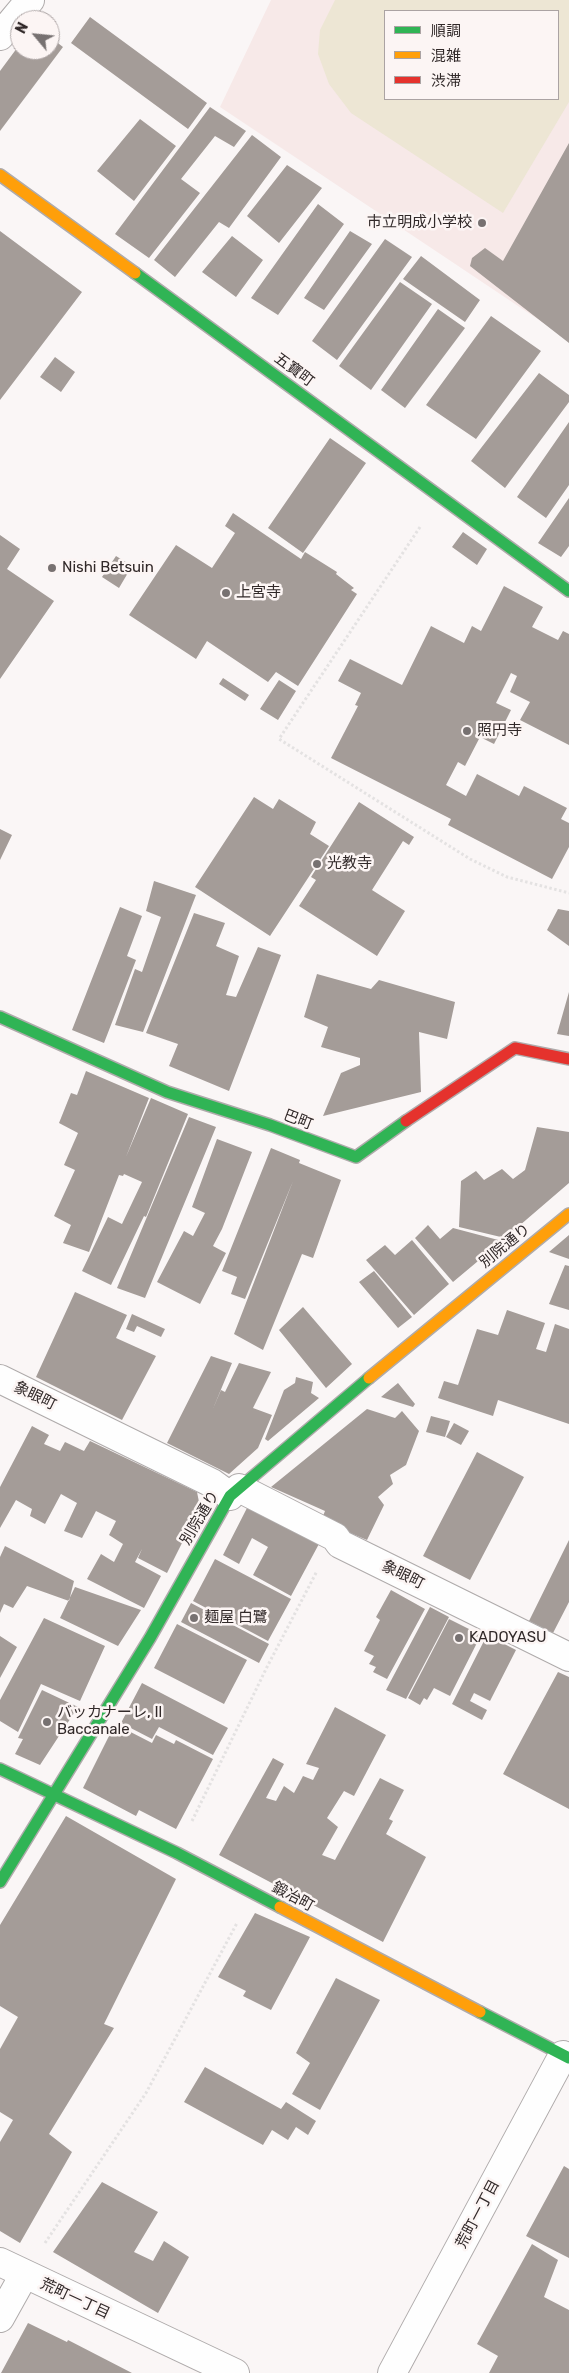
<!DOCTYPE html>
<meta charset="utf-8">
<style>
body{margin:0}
#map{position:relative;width:569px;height:2373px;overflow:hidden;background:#faf6f6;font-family:Rubik,"Noto Sans JP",sans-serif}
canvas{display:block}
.legend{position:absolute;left:384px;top:10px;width:175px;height:90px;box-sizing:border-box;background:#fcf5f4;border:1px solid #aba3a3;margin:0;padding:6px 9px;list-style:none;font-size:15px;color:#312929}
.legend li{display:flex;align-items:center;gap:10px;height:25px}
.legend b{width:25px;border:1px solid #aba3a3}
.north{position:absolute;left:10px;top:10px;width:50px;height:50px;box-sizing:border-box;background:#fcf5f4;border:1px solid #aba3a3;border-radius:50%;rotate:298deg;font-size:14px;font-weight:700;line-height:20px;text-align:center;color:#312929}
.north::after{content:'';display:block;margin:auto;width:18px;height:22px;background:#777171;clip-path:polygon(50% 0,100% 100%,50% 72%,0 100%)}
</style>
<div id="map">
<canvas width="569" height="2373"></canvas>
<ul class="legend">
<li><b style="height:6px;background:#30b455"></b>順調</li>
<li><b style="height:6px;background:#ff9f0a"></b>混雑</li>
<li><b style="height:6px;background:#e5322d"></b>渋滞</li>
</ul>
<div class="north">N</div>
</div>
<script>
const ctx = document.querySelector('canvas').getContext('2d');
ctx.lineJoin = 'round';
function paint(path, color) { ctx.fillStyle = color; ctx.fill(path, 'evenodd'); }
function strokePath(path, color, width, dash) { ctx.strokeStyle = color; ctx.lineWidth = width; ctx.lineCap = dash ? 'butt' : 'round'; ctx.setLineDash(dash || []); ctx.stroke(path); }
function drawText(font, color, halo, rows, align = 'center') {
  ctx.font = font + ' Rubik,"Noto Sans JP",sans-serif'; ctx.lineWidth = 5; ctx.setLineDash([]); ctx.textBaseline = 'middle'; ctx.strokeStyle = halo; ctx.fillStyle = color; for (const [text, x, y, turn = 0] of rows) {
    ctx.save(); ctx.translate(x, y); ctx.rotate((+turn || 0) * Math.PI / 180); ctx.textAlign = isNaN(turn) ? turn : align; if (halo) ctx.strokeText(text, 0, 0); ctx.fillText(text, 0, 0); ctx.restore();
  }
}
paint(new Path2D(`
 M271,0H569V340L220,107ZM385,11H558V99H385Z`), '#f7e9e8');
paint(new Path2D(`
 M335,0H569V102L503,213L351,113L329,84L318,54L320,30ZM385,11H558V99H385Z`), '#ede6d4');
paint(new Path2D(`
 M90,17L207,103L188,129L71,43Z
 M50,37L63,47L0,131V71L20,44V50H50Z
 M210,107L246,131L234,147L215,136L181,179L200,193L149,258L115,234Z
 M140,119L176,146L134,201L97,171Z
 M252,135L281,157L229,228L219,222L175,277L154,260Z
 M569,143V343L470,266L472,258L485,248L503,261Z
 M287,165L322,188L279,243L247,216Z
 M318,204L344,224L278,315L251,298Z
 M0,231L82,292L0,400Z
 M350,231L372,244L324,310L304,298Z
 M232,236L263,260L236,297L202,272Z
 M385,239L412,257L337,360L312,341Z
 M421,256L480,300L465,322L403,279Z
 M400,282L432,304L371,390L339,366Z
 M438,309L465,328L405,408L381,390Z
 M491,316L541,351L476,439L426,405Z
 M55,357L75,372L61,392L40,377Z
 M539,373L569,395V402L505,488L471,461Z
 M569,422V485L546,518L517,497Z
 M330,438L366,463L303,553L268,528Z
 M569,498V546L561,557L538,543Z
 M233,513L301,559L305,552L337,572L336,574L354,588L351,590L357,594L298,686L276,672L268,682L207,641L196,659L129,615L176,545L212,568L235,533L225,526Z
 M463,532L487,549L477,565L452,547Z
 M0,535L20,549L7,569L54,601L0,679Z
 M116,556L132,566L119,588L102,577Z
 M504,586L543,607L532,627L558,640L563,631L569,634V745L520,720L530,702L510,692L517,676L511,673L496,703L511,710L494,744L480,737L465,766L458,762L446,785L466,796L477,774L519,796L524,786L567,808L561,819L569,823V847L552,879L448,825L451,819L331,758L358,706L355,705L361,693L338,681L350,659L402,685L431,626L464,643L472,626L481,631Z
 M223,678L249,695L245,701L219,684Z
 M279,680L296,691L278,720L260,709Z
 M254,797L273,809L279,799L316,822L310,834L329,846L270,936L195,887Z
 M359,802L414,837L409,845L403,841L372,890L405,911L377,956L299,906L316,880L311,877Z
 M0,829L12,835L0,860Z
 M154,881L196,895L143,1032L115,1025L135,969L142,972L161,917L146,911Z
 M120,907L142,916L127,956L136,960L104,1043L72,1030Z
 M558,909L569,911V946L547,930Z
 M194,913L225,923L216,946L239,956L226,995L236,997L258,947L281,955L229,1091L169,1066L178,1044L146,1033Z
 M317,974L371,989L379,980L455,1002L447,1039L419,1032L421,1092L323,1116L341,1073L360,1065V1058L321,1047L328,1027L304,1017Z
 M569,992V1036L557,1034Z
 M86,1071L149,1098L126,1157L151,1098L188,1114L146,1217L144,1216L111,1285L82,1271L108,1217L122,1224L142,1182L124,1174L123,1176L119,1175L89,1252L63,1243L71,1225L54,1216L75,1170L64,1165L78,1133L59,1123L71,1093L77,1095Z
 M189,1117L216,1127L145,1298L117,1288Z
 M537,1127L569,1132V1183L505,1238L459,1227L461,1181L476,1171L484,1180L502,1169L513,1179L525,1170Z
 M217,1139L252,1152L222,1229L213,1246L226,1253L200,1304L157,1282L184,1231L193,1236L205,1213L192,1207Z
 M271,1148L300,1160L299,1163L341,1180L313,1258L302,1254L263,1350L234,1334L293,1181L245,1299L231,1294L237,1277L222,1271Z
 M428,1225L440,1239L453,1228L502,1241L453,1282L415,1238Z
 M569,1235V1259L549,1252Z
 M412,1240L449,1284L414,1315L366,1260L385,1245L395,1255Z
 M565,1265L569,1266V1310L549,1304Z
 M374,1271L412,1317L398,1328L359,1282Z
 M75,1292L127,1315L116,1338L156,1356L122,1420L36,1377Z
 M303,1307L352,1364L326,1388L279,1330Z
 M507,1310L545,1323L536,1349L546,1352L555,1324L569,1329V1424L498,1400L493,1416L438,1398L444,1381L458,1385L477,1329L498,1335Z
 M132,1314L165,1329L161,1337L137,1326L134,1332L126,1329Z
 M211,1356L232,1363L212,1411L221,1390L225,1392L239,1363L271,1372L253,1408L272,1415L258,1448L229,1474L167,1443Z
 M296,1377L313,1382L311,1393L319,1398L268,1441L265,1439L284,1390L295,1383Z
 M398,1383L415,1404L413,1407L381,1397Z
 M367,1409L395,1418L402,1411L419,1431L406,1465L390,1475L393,1484L378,1497L384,1505L367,1540L321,1521L325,1511L271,1487Z
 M431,1416L450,1421L445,1437L426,1432Z
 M454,1423L469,1431L461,1445L446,1437Z
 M32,1426L49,1435L44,1444L60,1451L65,1442L84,1451L90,1441L197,1492L200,1507L167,1573L138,1558L142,1549L135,1562L161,1576L144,1608L87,1579L101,1554L114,1562L123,1544L109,1535L116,1521L96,1511L82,1538L64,1531L77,1503L61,1494L45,1524L30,1516L32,1509L16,1500L0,1528V1487Z
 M477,1452L524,1477L470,1580L423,1556Z
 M247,1508L320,1542L291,1596L253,1575L268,1547L252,1538L239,1564L223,1555Z
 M569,1540V1602L553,1633L529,1621Z
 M5,1546L74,1581L69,1601L27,1586L13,1608L4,1604L0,1613V1557Z
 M215,1559L291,1599L268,1641L193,1601Z
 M75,1587L141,1610L118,1646L60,1618Z
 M391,1590L425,1609L387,1679L373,1672L376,1667L369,1664L374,1656L364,1651L380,1620L376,1617Z
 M191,1603L269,1644L259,1663L181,1622Z
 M430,1607L449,1617L406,1699L386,1690Z
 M44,1618L105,1646L80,1701L41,1684L18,1732L0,1721V1700Z
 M449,1619L481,1635L450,1696L434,1688L427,1700L424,1698L420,1705L408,1698Z
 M177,1624L247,1660L224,1704L154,1668Z
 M487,1635L516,1650L490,1701L474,1693L470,1701L487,1710L482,1720L452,1704Z
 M0,1636L17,1647L0,1678Z
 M558,1672L569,1677V1809L503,1774Z
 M142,1683L228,1728L213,1755L159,1727L152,1739L121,1723Z
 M42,1690L78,1707L40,1765L15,1754L23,1739L18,1738Z
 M335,1707L386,1735L354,1796L344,1791L327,1818L338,1827L322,1855L335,1860L380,1778L404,1790L389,1819L393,1821L386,1834L426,1857L383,1942L219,1855L273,1758L284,1764L266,1798L276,1801L284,1786L294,1793L303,1776L313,1780L319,1768L306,1764Z
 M115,1724L152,1743L156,1735L174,1744L176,1740L213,1759L176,1829L139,1810L136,1816L83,1788Z
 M66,1816L176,1879L104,2024L114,2028L49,2134L72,2152L20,2243L0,2231V2142L13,2120L0,2112V2049L18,2017L0,2006V1925Z
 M255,1913L310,1937L271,2010L243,1996L246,1991L218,1977Z
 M336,1978L380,2000L320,2110L292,2094L310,2063L296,2053Z
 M205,2067L281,2109L286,2102L316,2121L308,2135L296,2127L288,2140L272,2130L263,2145L184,2102Z
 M564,2166L569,2169V2258L526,2236Z
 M102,2182L158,2212L134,2252L153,2261L164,2241L189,2257L158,2313L53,2252Z
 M532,2244L558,2260L544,2297L569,2310V2373H489L498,2356L477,2344Z
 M28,2323L67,2342L68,2340L132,2373H1Z`), '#a49c98');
const street = new Path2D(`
 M0,36L30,0
 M0,1379L212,1483L230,1496
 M239,1488L335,1537L340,1544L569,1657
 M0,2262L235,2373
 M0,2318L24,2275
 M392,2373L563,2055`);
const fast = new Path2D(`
 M135,273L569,591
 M0,1017L167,1092L270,1125L356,1157L406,1121
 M0,1769L177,1853L280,1907
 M0,1882L150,1638L230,1496L369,1378
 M480,2012L569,2058`);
const slow = new Path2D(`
 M0,175L135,273
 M369,1378L569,1214
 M280,1907L480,2012`);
const jam = new Path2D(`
 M406,1121L515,1048L569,1059`);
strokePath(street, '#afabab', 30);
strokePath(fast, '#afabab', 14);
strokePath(slow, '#afabab', 14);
strokePath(jam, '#afabab', 14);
strokePath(new Path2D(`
 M420,527L279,739L470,859L507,877L569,893
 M192,1821L267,1667L317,1571
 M45,2243L146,2093L237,1923`), '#e4e2e2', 3, [2.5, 2.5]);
strokePath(street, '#fefefe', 28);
strokePath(fast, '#30b455', 11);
strokePath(slow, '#ff9f0a', 11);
strokePath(jam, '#e5322d', 11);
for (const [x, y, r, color] of [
 [482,223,5,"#777171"],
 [52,568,5,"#777171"],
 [226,593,5,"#777171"],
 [467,731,5,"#777171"],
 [317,864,5,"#777171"],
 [194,1618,5,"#777171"],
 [459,1638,5,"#777171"],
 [47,1722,5,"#777171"]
]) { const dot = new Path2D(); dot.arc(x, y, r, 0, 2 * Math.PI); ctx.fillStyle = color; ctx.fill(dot); strokePath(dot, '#fcf5f4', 2); }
drawText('15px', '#312929', '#fcf5f4', [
 ["市立明成小学校",472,223,"right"],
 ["Nishi Betsuin",62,568],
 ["上宮寺",236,593],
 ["照円寺",477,731],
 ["光教寺",327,864],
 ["麺屋 白鷺",204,1618],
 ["KADOYASU",469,1638],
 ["バッカナーレ, Il",57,1713],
 ["Baccanale",57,1730]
], 'left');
drawText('15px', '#312929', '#fcf5f4', [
 ["五寶町",294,370,36],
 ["巴町",298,1120,21],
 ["別院通り",505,1246,-39],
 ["象眼町",35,1396,26],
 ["別院通り",200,1518,-59],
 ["象眼町",403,1575,26],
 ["鍛冶町",293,1897,28],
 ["荒町一丁目",478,2214,-62],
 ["荒町一丁目",75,2299,25]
]);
</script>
